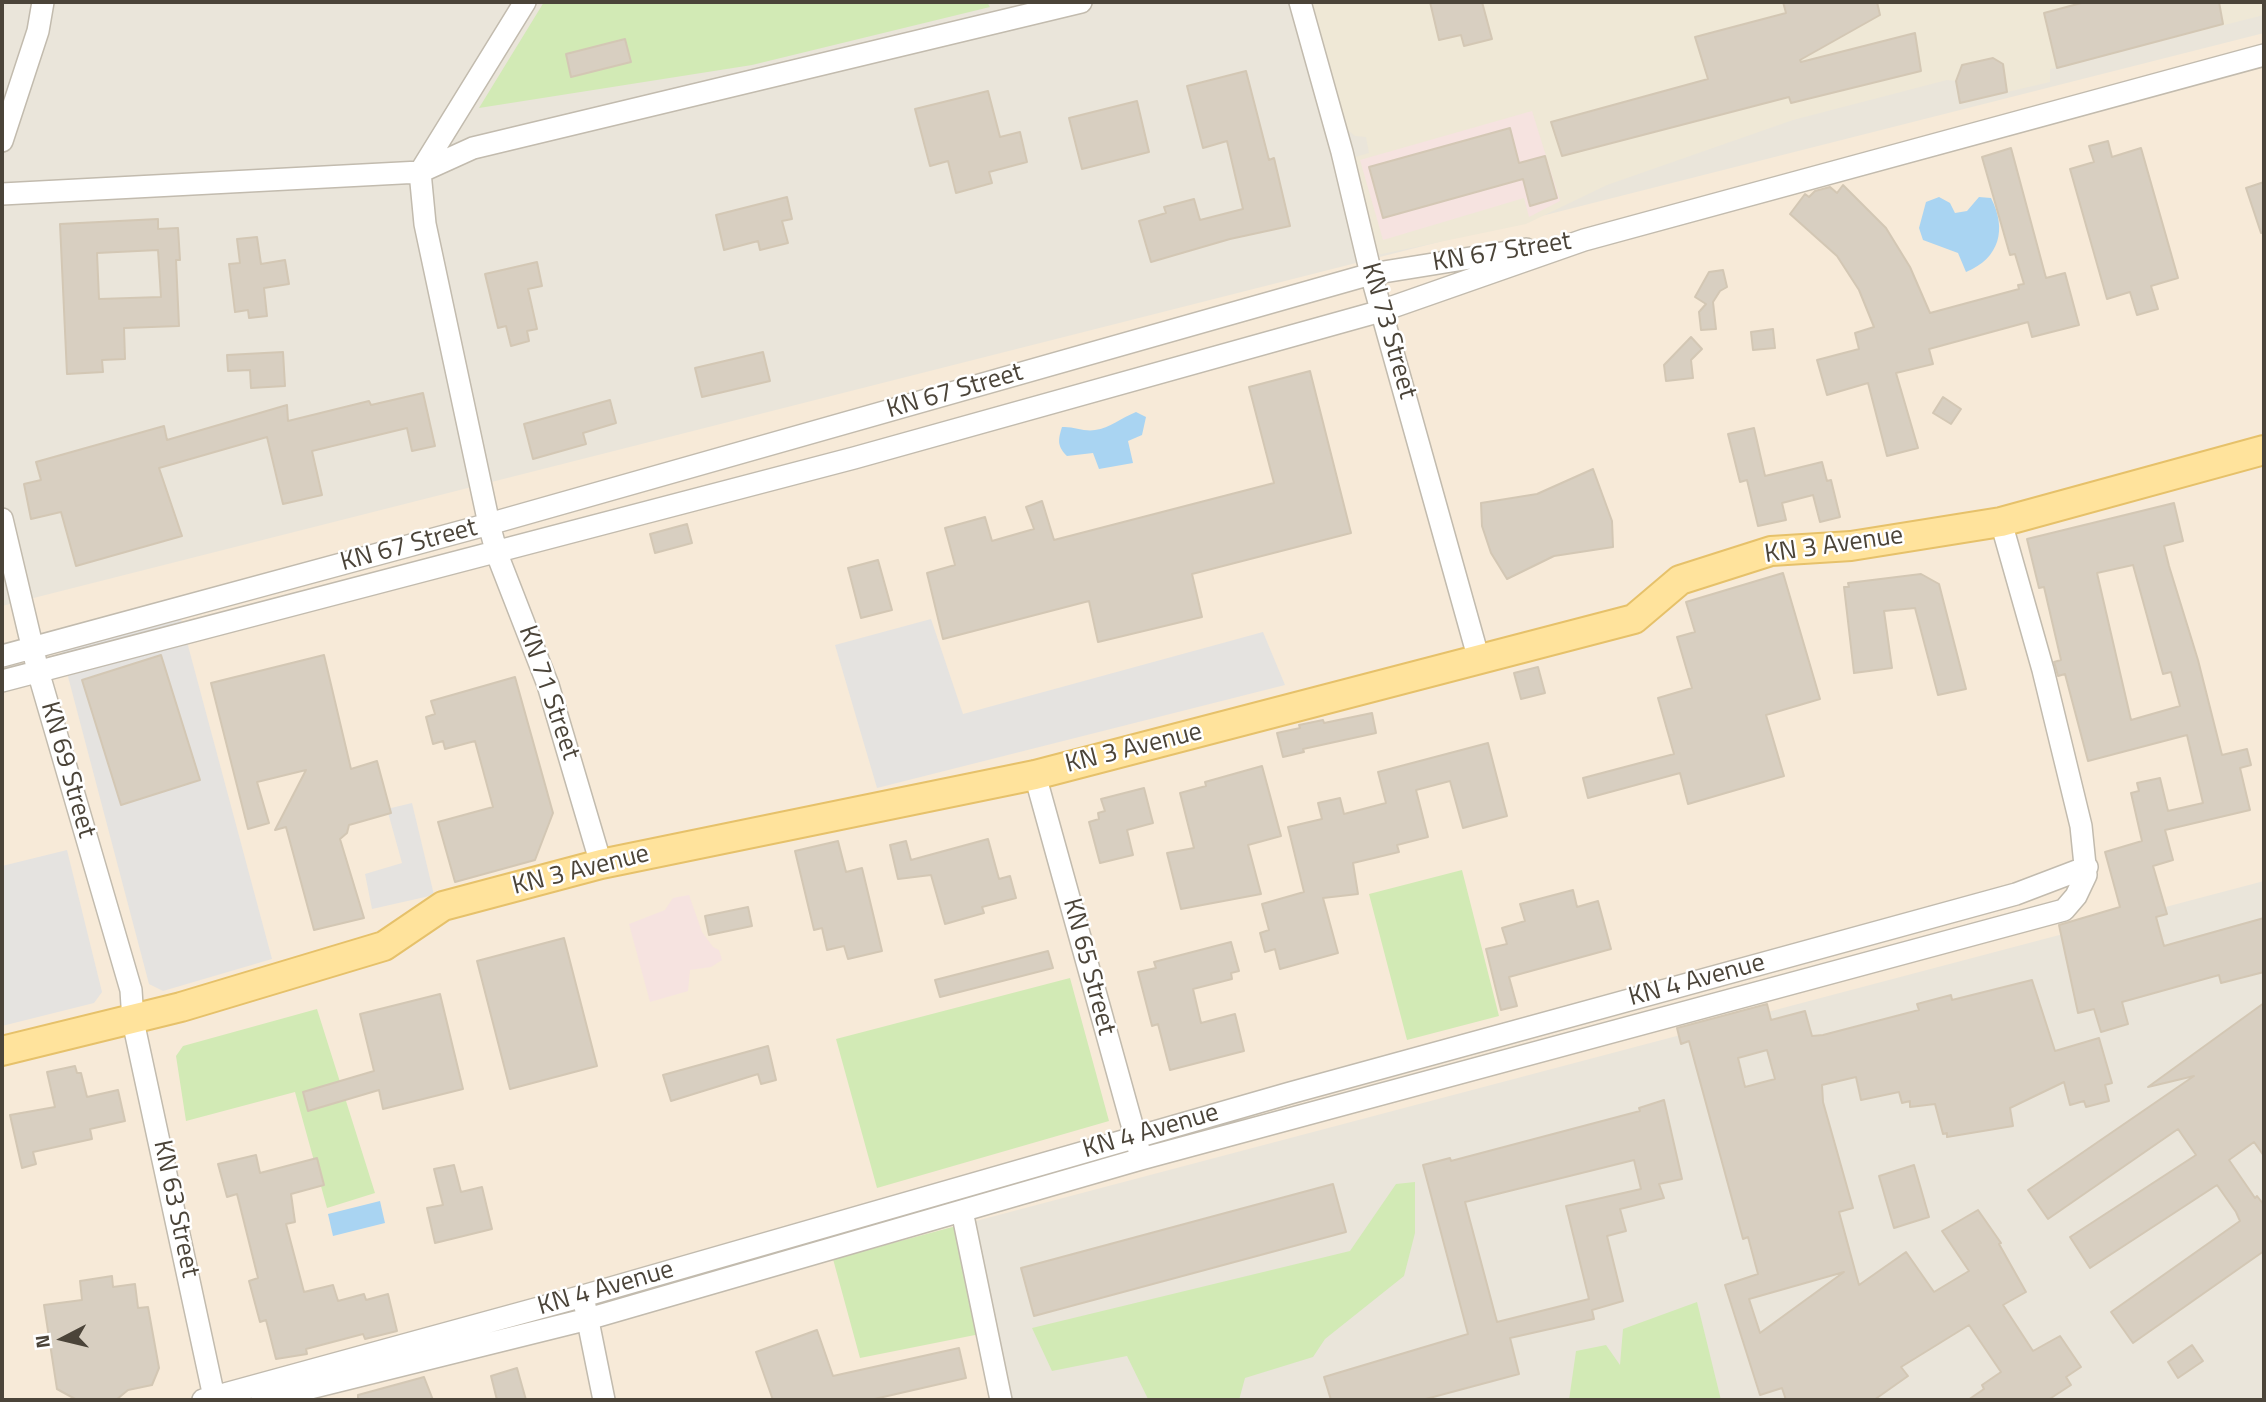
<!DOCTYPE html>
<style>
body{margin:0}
#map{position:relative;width:2266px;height:1402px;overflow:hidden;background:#f6f3ec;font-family:"Titillium Web",sans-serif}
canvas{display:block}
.frame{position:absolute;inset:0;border:4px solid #4b4439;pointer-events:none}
.north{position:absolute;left:28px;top:1304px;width:70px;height:70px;-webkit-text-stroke:5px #fff;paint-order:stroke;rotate:263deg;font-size:19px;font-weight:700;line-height:28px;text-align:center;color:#4b4439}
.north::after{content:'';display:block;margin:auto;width:24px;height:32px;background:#4b4439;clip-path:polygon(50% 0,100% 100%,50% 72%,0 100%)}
</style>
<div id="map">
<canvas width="2266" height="1402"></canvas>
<div class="frame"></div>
<div class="north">N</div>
</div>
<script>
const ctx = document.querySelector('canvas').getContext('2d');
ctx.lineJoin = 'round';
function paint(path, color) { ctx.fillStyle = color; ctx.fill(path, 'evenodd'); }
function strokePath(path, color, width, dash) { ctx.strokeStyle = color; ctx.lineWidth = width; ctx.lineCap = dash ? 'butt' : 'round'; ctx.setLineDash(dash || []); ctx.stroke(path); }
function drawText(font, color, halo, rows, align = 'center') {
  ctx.font = font + ' "Titillium Web",sans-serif'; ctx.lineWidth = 5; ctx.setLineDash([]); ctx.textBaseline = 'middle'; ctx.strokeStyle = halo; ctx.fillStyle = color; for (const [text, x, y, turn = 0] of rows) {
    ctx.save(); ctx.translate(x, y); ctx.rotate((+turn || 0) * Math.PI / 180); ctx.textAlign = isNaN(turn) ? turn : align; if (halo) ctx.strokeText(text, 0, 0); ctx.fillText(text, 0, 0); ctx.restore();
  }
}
paint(new Path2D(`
 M2,2H2264V1400H2Z`), '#eae5da');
paint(new Path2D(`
 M2264,33V881L938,1231L1008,1400H2V606Z`), '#f7ead8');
paint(new Path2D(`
 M1311,2H2264V15L2050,69V82L1960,103L1956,81L1947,80L1793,120L1607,185L1526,224L1377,255L1354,161L1355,157L1369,153L1366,137L1355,136L1345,128Z`), '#efe8d6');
paint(new Path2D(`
 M1532,111L1560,201L1529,217L1524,198L1383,240L1360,160Z
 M689,895L702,932L713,947L719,950L722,960L711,967L690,970L688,991L650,1002L629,924L665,910L673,898Z`), '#f6e3e0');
paint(new Path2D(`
 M544,2H987L990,7L752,65L479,108Z
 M1462,870L1499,1016L1407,1040L1369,894Z
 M1070,978L1109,1121L877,1188L836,1039Z
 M317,1009L375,1193L327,1208L295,1092L186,1121L176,1056L183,1046Z
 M1415,1182V1233L1404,1276L1325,1339L1313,1357L1245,1378L1239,1400H1144L1148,1399L1127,1356L1052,1371L1032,1328L1350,1251L1396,1184Z
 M960,1225L985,1333L860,1358L833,1259Z
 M1697,1302L1721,1400H1569L1576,1351L1606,1345L1620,1365L1623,1329Z`), '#d2eab5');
paint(new Path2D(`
 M175,597L272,959L163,991L149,984L56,631Z
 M931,619L963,714L1263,632L1285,685L877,788L835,645Z
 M412,803L434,895L372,909L365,874L402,863L387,809Z
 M67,850L102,992L94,1003L2,1026V866Z`), '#e5e3e0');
paint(new Path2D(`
 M1939,197L1950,203L1955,213L1967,211L1979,197L1991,198C2007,229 2000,258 1966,272L1958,253L1923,240L1919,228L1926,202Z
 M1136,412L1146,417L1142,435L1128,441L1133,463L1099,469L1093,453L1067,456C1057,446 1058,440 1062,427C1073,426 1084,432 1095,430C1110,428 1121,418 1136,412Z
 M380,1201L385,1223L333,1236L328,1214Z`), '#a9d4f2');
const building = new Path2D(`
 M1430,2H1482L1492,39L1464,46L1461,35L1439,40Z
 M1783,2H1877L1880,15L1800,60L1801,62L1915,33L1921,71L1791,103L1789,97L1562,156L1551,122L1708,79L1695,37L1786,13Z
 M2085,2H2219L2223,24L2057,68L2044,13Z
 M625,39L631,62L571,77L566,54Z
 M1993,58L2003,64L2007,92L1960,103L1956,81L1962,65Z
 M1246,71L1269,160L1274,158L1290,226L1230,239L1151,262L1139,221L1166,213L1164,207L1194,199L1200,220L1243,209L1227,141L1203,148L1187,86Z
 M988,91L1000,137L1020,132L1027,162L989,172L992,183L956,193L948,161L930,166L915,109Z
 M1137,101L1149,152L1082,169L1069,118Z
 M1510,128L1519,163L1545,156L1557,198L1530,206L1523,179L1383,218L1369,167Z
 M2108,141L2112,157L2141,148L2178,278L2151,286L2158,309L2137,315L2130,292L2107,299L2070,169L2094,162L2089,146Z
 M2011,148L2046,278L2065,273L2079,325L2032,337L2028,322L1929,349L1933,364L1896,373L1918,448L1887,456L1868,383L1827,395L1817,360L1859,349L1855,333L1874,327L1859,290L1837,256L1790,214L1805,194L1809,197L1815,191L1830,187L1837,193L1843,185L1886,228L1910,267L1930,313L2019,289L2018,285L2024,284L2015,254L2010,255L1982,157Z
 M2264,182V232L2261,233L2246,188Z
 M787,197L792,219L782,221L788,243L760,250L758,241L724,250L716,215Z
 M158,219V229L178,228L180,260H176L179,326L124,328L125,359L102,360L103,372L67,374L60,224ZM158,250L161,297L99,299L97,253Z
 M257,237L261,264L285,260L289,284L264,288L267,316L249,318L248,310L235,312L229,264L240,263L237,239Z
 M537,262L542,286L528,289L537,329L527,331L529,341L511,346L506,326L498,328L485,274Z
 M1723,270L1727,287L1720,291L1713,302L1716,329L1701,330L1699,312L1706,304L1695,297L1709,272Z
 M1773,329L1775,348L1753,350L1751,332Z
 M1691,337L1702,349L1691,360L1693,378L1666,381L1664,365Z
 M283,352L285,386L251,388L250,370L228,371L227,355Z
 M763,352L770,381L702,397L695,368Z
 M1310,371L1351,533L1192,574L1202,617L1098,642L1089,601L943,639L927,573L955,565L945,528L985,517L992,541L1034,529L1026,507L1042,501L1054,540L1274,483L1249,387Z
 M423,393L435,446L412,451L407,428L312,451L322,495L283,504L267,437L159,468L182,536L76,566L61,512L31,519L24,484L41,480L36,462L164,426L167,440L287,405L288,421L369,401L371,405Z
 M1943,397L1961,409L1951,424L1933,413Z
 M610,400L616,423L583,433L586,444L533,459L524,424Z
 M1754,428L1765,476L1822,462L1827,481L1831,480L1840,517L1820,522L1813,495L1782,503L1786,520L1758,526L1747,480L1740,482L1728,434Z
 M1593,469L1612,521L1613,547L1554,556L1507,579L1491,553L1482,526L1481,503L1537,494Z
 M2174,503L2183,541L2164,546L2169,566L2198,660L2222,755L2247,749L2251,765L2240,768L2250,810L2165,830L2173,860L2153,866L2167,914L2156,917L2164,946L2264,918V972L2221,983L2219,975L2122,1002L2128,1024L2101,1032L2094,1009L2078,1013L2059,925L2120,907L2105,852L2142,841L2131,793L2139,791L2137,783L2160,778L2168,811L2203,803L2187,735L2088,761L2065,674L2058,676L2054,662L2061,660L2044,587L2039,588L2027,539ZM2133,565L2163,674L2171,672L2180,706L2131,720L2097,573Z
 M687,524L692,543L655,553L650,534Z
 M878,560L892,610L861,618L848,568Z
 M1783,573L1820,699L1766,715L1784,776L1688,804L1680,773L1588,798L1583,778L1674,754L1658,698L1692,688L1677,637L1695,632L1686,602Z
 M1921,574L1939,584L1966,689L1938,695L1915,608L1884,611L1892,668L1854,673L1844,587H1849L1848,583Z
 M161,655L200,780L121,805L82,680Z
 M324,655L351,769L377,761L391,813L349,825L347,833L340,839L364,918L314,930L286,827L275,830L306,770L257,782L269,823L248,829L211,683Z
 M1538,667L1545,693L1521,699L1514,673Z
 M515,677L553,813L535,860L455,882L438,822L493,807L475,741L445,749L443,741L433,744L426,717L435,714L431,701Z
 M1372,713L1376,733L1303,749L1304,752L1283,757L1277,733L1300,728L1299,725L1323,720L1324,723Z
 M1488,743L1507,816L1463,828L1450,781L1416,790L1428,837L1397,845L1399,852L1353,863L1358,894L1323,898L1338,953L1280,969L1275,949L1265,952L1260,933L1269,930L1262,904L1304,892L1288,827L1322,819L1318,803L1340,798L1344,814L1386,803L1378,772Z
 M1262,766L1281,836L1248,845L1261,894L1181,909L1167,853L1194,848L1180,793L1206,786L1205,782Z
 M1144,788L1153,823L1127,830L1133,855L1100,863L1089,822L1099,819L1098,813L1105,811L1101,799Z
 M988,839L999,879L1010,876L1016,898L982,907L984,913L945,924L931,875L898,879L890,845L906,841L911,860Z
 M838,841L846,872L862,868L882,951L848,959L844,946L827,950L822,928L814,930L795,851Z
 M1573,890L1577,907L1598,901L1611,949L1509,977L1517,1006L1501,1010L1486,949L1507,944L1502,928L1525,921L1520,904Z
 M748,907L752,926L709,935L705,916Z
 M564,938L597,1066L510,1089L477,961Z
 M1231,942L1239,971L1231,973L1232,979L1193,989L1201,1023L1235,1014L1244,1051L1170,1070L1158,1024L1152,1026L1138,972L1156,968L1154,962Z
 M1048,951L1053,968L940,997L935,980Z
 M2032,980L2055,1051L2099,1038L2112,1083L2105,1085L2109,1101L2086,1107L2084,1101L2070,1105L2064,1082L2010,1108L2013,1126L1947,1137V1133L1943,1134L1935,1104L1910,1107V1101L1902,1103L1899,1092L1861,1100L1856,1077L1822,1085L1823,1102L1853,1208L1839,1212L1859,1285L1906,1252L1934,1292L1969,1271L1942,1231L1978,1210L2001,1243L1999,1244L2026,1292L2003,1305L2033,1351L2060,1336L2081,1367L2066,1377L2071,1385L2048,1400H1968L1984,1389L1982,1385L2001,1372L1969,1325L1901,1367L1908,1376L1874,1400H1786L1782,1388L1760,1395L1725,1285L1758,1274L1748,1237L1743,1239L1689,1041L1681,1044L1677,1028L1767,1004L1771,1020L1805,1011L1812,1036L1823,1035L1919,1010L1917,1004L1951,995L1952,1000ZM1767,1050L1775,1079L1745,1087L1738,1058ZM1844,1272L1760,1333L1749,1299Z
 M440,994L463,1089L383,1109L379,1090L308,1111L303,1092L374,1071L360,1014Z
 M2264,1003V1156L2254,1142L2229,1160L2255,1198L2257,1196L2264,1205V1251L2133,1343L2111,1312L2240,1221L2236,1212L2217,1185L2090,1268L2070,1237L2196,1155L2178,1129L2048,1219L2028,1190L2194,1076L2148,1087Z
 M768,1046L776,1080L761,1084L758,1074L671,1101L663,1075Z
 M75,1066L77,1073H81L87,1097L118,1090L125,1121L90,1129L92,1139L33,1152L36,1164L22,1168L10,1115L55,1107L47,1072Z
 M1664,1100L1682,1179L1659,1184L1664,1198L1620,1209L1626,1231L1607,1236L1623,1301L1592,1310L1594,1319L1510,1338L1519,1374L1422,1400H1331L1324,1377L1468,1334L1423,1165L1450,1158L1451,1161L1640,1111L1639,1108ZM1634,1160L1641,1189L1566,1206L1589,1299L1497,1322L1465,1202Z
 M256,1155L260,1173L317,1158L324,1185L291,1194L295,1222L286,1224L304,1292L333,1285L338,1301L364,1294L366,1300L388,1294L397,1331L365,1339L363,1334L306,1349L307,1354L276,1359L266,1320L260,1322L249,1281L258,1278L237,1194L227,1197L218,1164Z
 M454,1165L461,1192L482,1187L492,1229L435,1243L427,1208L443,1205L434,1169Z
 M1914,1165L1929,1217L1894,1228L1879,1176Z
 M1333,1184L1346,1232L1034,1316L1021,1268Z
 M112,1276L113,1287L135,1284L138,1308L148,1307L159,1368L152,1385L128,1390L116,1400H77L57,1389L44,1305L82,1300L80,1281Z
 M817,1330L833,1376L959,1348L966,1378L870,1400H773L756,1352Z
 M2192,1345L2203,1361L2178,1378L2168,1362Z
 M517,1368L526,1400H497L491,1376Z
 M424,1377L433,1400H358V1395Z`);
paint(building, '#d8cfc1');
strokePath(building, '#d3c7b4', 2);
const minor = new Path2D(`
 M525,2L420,172L425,224L489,524L497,554L548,685L601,864
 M1300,2L1342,152L1371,274L1479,660
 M2,141L38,31L43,2
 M2,194L420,172L473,148L1081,2
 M2,519L38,671L131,990L133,1021L214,1397
 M2,656L489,524L1371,274L1526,249
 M2,681L854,458L1381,311L1584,240L2264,55
 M1035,775L1139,1150
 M962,1211L1001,1400
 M585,1306L604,1400
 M203,1400L583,1296L1290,1093L2016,894L2087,867
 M262,1400L588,1319L1141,1159L2064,910L2076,896L2086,875L2081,826L2043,670L2001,522`);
const major = new Path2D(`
 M2,1051L181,1007L384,946L443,906L601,864L1035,775L1634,619L1680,580L1771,551L1851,546L2001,522L2264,450`);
strokePath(minor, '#c2bbae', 24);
strokePath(major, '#e6c16a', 32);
strokePath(minor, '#fff', 21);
strokePath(major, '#ffe39c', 28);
drawText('26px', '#4b4439', '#fff', [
 ["KN 67 Street",1502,253,-9],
 ["KN 73 Street",1388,331,74],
 ["KN 67 Street",955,392,-16],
 ["KN 67 Street",409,546,-15],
 ["KN 3 Avenue",1834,546,-8],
 ["KN 71 Street",548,693,71],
 ["KN 3 Avenue",1134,749,-14],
 ["KN 69 Street",67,770,74],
 ["KN 3 Avenue",581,871,-14],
 ["KN 65 Street",1088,967,75],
 ["KN 4 Avenue",1697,981,-15],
 ["KN 4 Avenue",1151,1132,-16],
 ["KN 63 Street",175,1209,78],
 ["KN 4 Avenue",606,1289,-16]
]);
</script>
